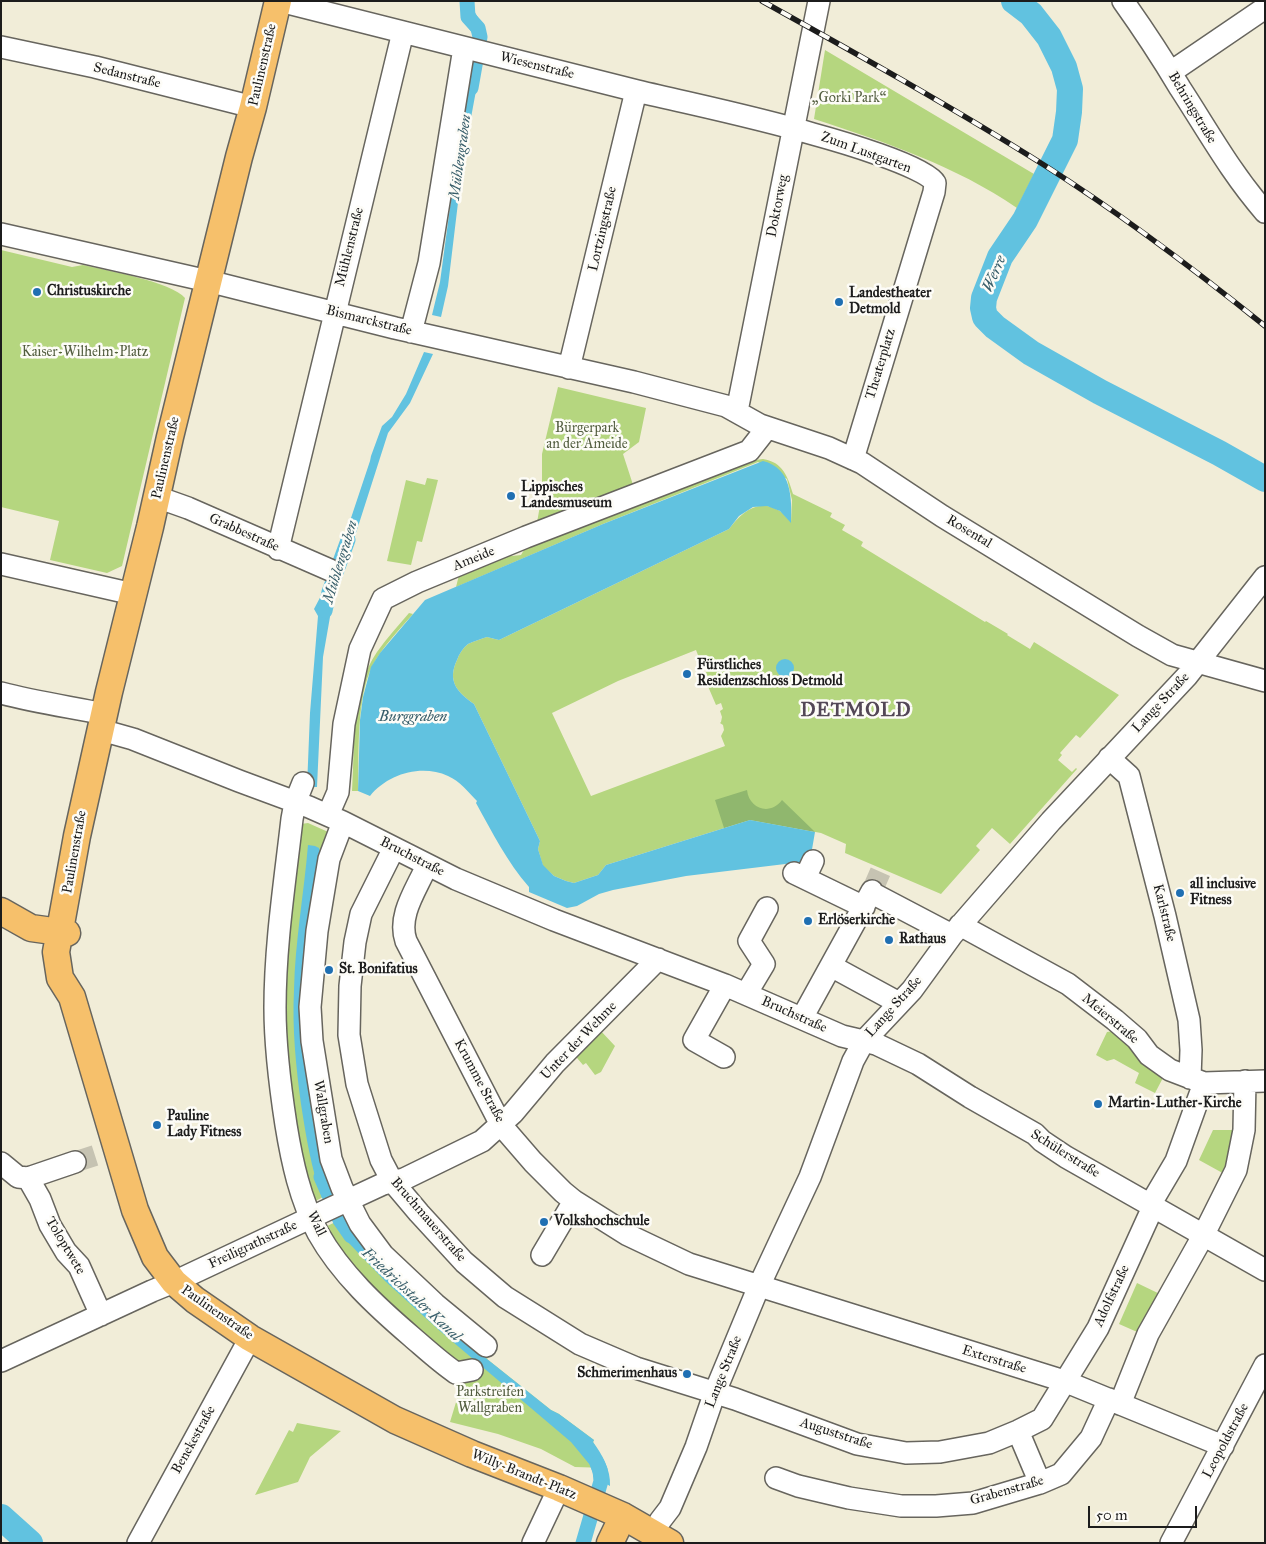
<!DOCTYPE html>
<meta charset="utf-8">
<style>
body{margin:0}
#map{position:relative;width:1266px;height:1544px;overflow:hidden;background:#f1edd8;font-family:"IM FELL Great Primer",serif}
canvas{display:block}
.frame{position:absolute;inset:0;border:2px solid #1c1c1c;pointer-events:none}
.scale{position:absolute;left:1088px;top:1506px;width:109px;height:22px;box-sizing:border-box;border:2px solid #1c1c1c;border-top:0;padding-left:6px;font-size:15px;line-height:18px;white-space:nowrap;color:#1c1c1c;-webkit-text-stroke:4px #fdfcf7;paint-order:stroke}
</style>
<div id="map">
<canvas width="1266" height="1544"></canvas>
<div class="frame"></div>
<div class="scale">50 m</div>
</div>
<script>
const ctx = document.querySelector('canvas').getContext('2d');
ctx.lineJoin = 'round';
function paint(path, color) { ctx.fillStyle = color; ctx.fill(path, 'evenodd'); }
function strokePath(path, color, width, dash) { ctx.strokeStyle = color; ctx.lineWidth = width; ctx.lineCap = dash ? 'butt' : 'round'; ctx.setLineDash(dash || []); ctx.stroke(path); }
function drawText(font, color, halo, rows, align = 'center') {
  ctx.font = font + ' "IM FELL Great Primer",serif'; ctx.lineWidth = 5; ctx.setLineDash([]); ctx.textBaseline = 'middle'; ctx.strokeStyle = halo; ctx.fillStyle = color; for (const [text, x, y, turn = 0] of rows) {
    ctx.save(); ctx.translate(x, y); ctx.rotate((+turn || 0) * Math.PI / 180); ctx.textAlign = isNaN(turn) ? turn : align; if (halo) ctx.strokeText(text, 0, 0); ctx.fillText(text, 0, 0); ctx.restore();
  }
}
paint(new Path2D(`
 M825,50L1034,174L1017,208C956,166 885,142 814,119Z
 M1,250L72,267L83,265C105,270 172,282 185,298L122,566L107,573L50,560L59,521L1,507Z
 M558,387L646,408L639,442L623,454L636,494L535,534L542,494V454Z
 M763,459C783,462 788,477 793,494L832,513L830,517L845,525L842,530L863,542L861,546L985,622L986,621L1008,634L1007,635L1030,649L1034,642L1119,695L1080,738L1076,735L1060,753L1062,755L1058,760L1072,772L1076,768L1077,769L1010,844L992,828L976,846L980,850L941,894L845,853L846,844L821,833L750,820L606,865L598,875L574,883L566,881L554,876L543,866L538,849L540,841L474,704C457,692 447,681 457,660C459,654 463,648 468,644C474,641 481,639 487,637L499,640L729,529C741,513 758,497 780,511C784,513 787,519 791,522L792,500L787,479L758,462L603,524L456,587L459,575L507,553L512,556L521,555L527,545L755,460ZM696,650L703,668L706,667L708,671L705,673L709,683L707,684L716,705L721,703L723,709L720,711L722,717L721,722L720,723L723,725L724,730L721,736L725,746L591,796L552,713L618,681Z
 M427,478L438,480L422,542L417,541L411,565L387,561L406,480L425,485Z
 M409,613L413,614C399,630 383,646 373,665C356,696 359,756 358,791H352C355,748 351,689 377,652C386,639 398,626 409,613Z
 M308,823L335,835L308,1010L338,1189L310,1204L279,1042L294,825Z
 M599,1029L615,1046L601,1072L595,1075L586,1063L583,1065L572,1052Z
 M1114,1031L1165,1074L1155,1093L1135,1083L1139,1073L1114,1059L1107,1061L1096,1055L1107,1032Z
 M1213,1130H1238L1228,1176L1199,1160Z
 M350,1215L491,1354L487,1359L551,1410L559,1414L594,1440L593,1442L607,1468L575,1467L541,1449L498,1434L450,1422L464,1376L379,1301L321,1229Z
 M1137,1283L1164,1296L1144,1335L1119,1324Z
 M297,1423L341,1431L310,1457L298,1482L255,1495L289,1430L293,1432Z`), '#b5d67f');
paint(new Path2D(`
 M747,790C749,809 770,816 782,800L815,832L750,820L724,828L715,800Z`), '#90b76e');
paint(new Path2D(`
 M461,1H472L473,9L483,26L485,38L474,36L464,21Z
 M469,66L480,69L463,161L448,286L441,317L432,315L440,282Z
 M424,352L433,354L410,403L388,433L347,561L338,557L370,461L371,456L382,426L392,417L406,394Z
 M763,461C792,468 792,498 791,523L780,511L767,506L753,507L739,516L729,529L499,640L487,637C481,639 474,641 468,644C463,648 459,654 457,660C447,681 457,692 474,704L540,841L538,849L543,865L554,876L566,881L574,883L598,875L606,865L750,820L815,832L810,861L686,876L613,890L599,894L577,906L567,908L529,892V887C507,862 492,832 476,803L477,801C468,792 460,781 448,776C421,764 388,774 370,796L358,791L360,720L363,697L371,667L380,653L425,600L603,524Z
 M324,590L334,594L323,657L317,787H307L310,713L318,616L314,609Z
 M776 668a9 9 0 1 1 18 0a9 9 0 1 1-18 0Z
 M308,845L315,846L319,848L323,861L306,957L336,1190L322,1198C311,1168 306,1136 301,1104C296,1067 292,1028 294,990C295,942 304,893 308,845Z
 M348,1216L406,1288L487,1359L551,1410L559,1414L594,1440L593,1442C602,1454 611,1470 610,1486L594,1477L590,1465L571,1442L440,1331L385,1281L346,1240L333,1223Z`), '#61c2e0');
strokePath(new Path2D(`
 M467,1L468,17L478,28L480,37L471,88
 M325,611L329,592L348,540
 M321,1177L340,1220L351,1236
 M583,1543L601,1481L600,1470L597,1463`), '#61c2e0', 15);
strokePath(new Path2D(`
 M1014,1L1031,14L1049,37L1064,67L1070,89L1069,112L1065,140L1025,220L1000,257L984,298L983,308L985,317L995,327L1031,353L1100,392L1219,453L1265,479
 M1,1517L30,1543`), '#61c2e0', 26);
strokePath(new Path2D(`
 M872,891L882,868
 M75,1162L103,1153`), '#c6c3b2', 21, [21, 11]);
const minor = new Path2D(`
 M280,1C399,32 518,62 637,91C696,105 755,117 813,134C835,140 926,166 935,183L934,192L853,459
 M1123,1C1143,29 1162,58 1180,88C1208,131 1231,173 1265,212
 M1,47L95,67L253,107
 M1171,72L1265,8
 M1,234L208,281L395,328L634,382L726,406L760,425L829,448L862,463L942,516L1138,636L1172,655L1265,681
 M411,332L429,263L464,48
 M569,368L636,91
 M737,411L819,1
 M157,497L188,508L330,570
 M278,549L403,32
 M1,564L133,594
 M1,693C35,702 70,707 104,714
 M101,730L133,739L239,781L309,807L343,822L456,879L554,920L725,985L842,1036L876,1044L918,1064L970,1097L1035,1134L1042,1141L1066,1157L1265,1270
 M1109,758L1129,776L1165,916L1189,1020L1191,1050L1190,1078
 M303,783L295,803L292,819C285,881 275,945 275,1008C275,1047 280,1086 286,1125C292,1162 300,1199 318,1233C341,1274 377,1307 412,1337C426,1349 440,1362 456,1373L472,1370
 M328,815L338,792L344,724L360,649L383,599L417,582L526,537L749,451L767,428
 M343,822L329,859L317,931L310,1007L312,1041L331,1159L342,1188L360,1224L383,1255L435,1304L486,1346
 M394,848L361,914L355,942L350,986L349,1035L357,1084L381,1160L392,1181L419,1213L464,1262L505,1297L580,1344L636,1368L735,1399L857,1444L906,1453L940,1452L989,1443L1018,1431L1042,1419L1098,1328L1153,1207
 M427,865C417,889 397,915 406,941L501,1125L533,1162L563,1192L574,1201L628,1235L689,1264L1064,1381L1223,1446
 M794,873L864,907
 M805,878L813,861
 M872,893L952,935
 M960,925L1068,984L1115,1020L1137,1039L1149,1055L1170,1070L1204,1083L1265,1081
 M831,966L899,1003
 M746,994L764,964L749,941L767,908
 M802,1018L872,891
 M724,1057L694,1040L725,985
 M1,1163L18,1177L28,1178L75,1162
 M28,1178L40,1199L50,1225L66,1252L79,1266L101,1315
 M1150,1205L1176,1161L1204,1083
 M542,1255L574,1201
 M1,1361L152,1291L174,1282L327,1210L383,1184L404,1179L482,1141L513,1113L555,1063L658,959
 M1120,1404L1148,1334L1203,1236L1236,1170L1244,1130L1245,1081
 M1018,1431L1040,1483
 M776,1478L798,1486L849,1498L901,1506H936L973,1503L1040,1483L1061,1474L1091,1438L1109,1399
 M660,1521L670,1508L696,1447L715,1392L759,1286L810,1177L853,1061L864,1041L912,990L952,935L1051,821L1187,676L1265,577
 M138,1543L250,1338
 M533,1543L559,1488
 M1171,1543L1265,1365`);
const major = new Path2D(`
 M278,1L253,107L239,157L170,437L150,527L109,692L77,836L56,952L60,978L72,997L135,1210L155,1257L174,1282L195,1300L250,1338L395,1420L472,1454L559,1488L623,1516L670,1543
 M1,911L31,928L67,933
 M610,1543L623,1516`);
strokePath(minor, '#67655e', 24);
strokePath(major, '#67655e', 29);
strokePath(minor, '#fff', 21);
strokePath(major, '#f6c06b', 26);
const rail = new Path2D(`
 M762,1C857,54 952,107 1044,165C1121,214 1194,269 1265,326`);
strokePath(rail, '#1c1c1c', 5.5);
strokePath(rail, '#fdfcf7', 4, [11]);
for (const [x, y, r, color] of [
 [37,292,5,"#1f6fb2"],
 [839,302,5,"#1f6fb2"],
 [511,496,5,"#1f6fb2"],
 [687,674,5,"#1f6fb2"],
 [1180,893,5,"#1f6fb2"],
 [808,921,5,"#1f6fb2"],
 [889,940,5,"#1f6fb2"],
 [329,970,5,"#1f6fb2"],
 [1098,1104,5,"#1f6fb2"],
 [157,1125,5,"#1f6fb2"],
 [544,1222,5,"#1f6fb2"],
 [687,1374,5,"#1f6fb2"]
]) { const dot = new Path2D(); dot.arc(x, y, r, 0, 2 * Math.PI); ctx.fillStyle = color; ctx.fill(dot); strokePath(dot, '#fdfcf7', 2); }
drawText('14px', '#1c1c1c', '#fdfcf7', [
 ["Paulinenstraße",263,65,-77],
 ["Wiesenstraße",537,66,14],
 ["Sedanstraße",127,76,14],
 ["Behringstraße",1192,108,59],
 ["Zum Lustgarten",866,153,20],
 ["Doktorweg",778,206,-79],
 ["Lortzingstraße",603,229,-77],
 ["Mühlenstraße",350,247,-76],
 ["Bismarckstraße",369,321,14],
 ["Theaterplatz",881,364,-73],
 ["Paulinenstraße",166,458,-77],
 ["Rosental",969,532,31],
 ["Grabbestraße",244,533,24],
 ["Ameide",474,559,-22],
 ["Lange Straße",1161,703,-47],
 ["Paulinenstraße",75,852,-80],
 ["Bruchstraße",412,857,27],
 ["Karlstraße",1164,913,76],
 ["Lange Straße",894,1007,-48],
 ["Bruchstraße",794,1015,24],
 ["Meierstraße",1110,1019,40],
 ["Unter der Wehme",579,1041,-46],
 ["Krumme Straße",479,1081,62],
 ["Wallgraben",323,1112,80],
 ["Schülerstraße",1065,1154,32],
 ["Bruchmauerstraße",428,1220,49],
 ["Wall",316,1224,64],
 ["Freiligrathstraße",253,1245,-25],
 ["Toloptwete",65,1246,59],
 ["Adolfstraße",1112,1296,-65],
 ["Paulinenstraße",217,1313,35],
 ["Exterstraße",994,1360,17],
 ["Lange Straße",724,1372,-68],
 ["Auguststraße",836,1434,18],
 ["Benekestraße",194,1440,-61],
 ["Leopoldstraße",1226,1441,-62],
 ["Willy-Brandt-Platz",524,1475,22],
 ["Grabenstraße",1007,1491,-16]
]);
drawText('14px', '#525d3f', '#fdfcf7', [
 ["„Gorki Park“",849,99],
 ["Kaiser-Wilhelm-Platz",85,353],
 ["Bürgerpark",587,429],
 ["an der Ameide",587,445],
 ["Parkstreifen",490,1393],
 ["Wallgraben",490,1409]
]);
drawText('bold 14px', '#1c1c1c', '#fdfcf7', [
 ["Christuskirche",47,292],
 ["Landestheater",849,294],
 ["Detmold",849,310],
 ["Lippisches",521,488],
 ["Landesmuseum",521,504],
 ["Fürstliches",697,666],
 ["Residenzschloss Detmold",697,682],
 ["all inclusive",1190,885],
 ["Fitness",1190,901],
 ["Erlöserkirche",818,921],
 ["Rathaus",899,940],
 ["St. Bonifatius",339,970],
 ["Martin-Luther-Kirche",1108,1104],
 ["Pauline",167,1117],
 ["Lady Fitness",167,1133],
 ["Volkshochschule",554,1222],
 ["Schmerimenhaus",677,1374,"right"]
], 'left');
drawText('italic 15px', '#385e6a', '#fdfcf7', [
 ["Mühlengraben",461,157,-82],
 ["Werre",995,274,-67],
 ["Mühlengraben",341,562,-73],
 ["Burggraben",413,717],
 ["Friedrichstaler Kanal",411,1295,43]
]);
ctx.letterSpacing = '1px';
drawText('bold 19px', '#534756', '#fdfcf7', [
 ["DETMOLD",856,711]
]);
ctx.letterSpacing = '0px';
</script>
